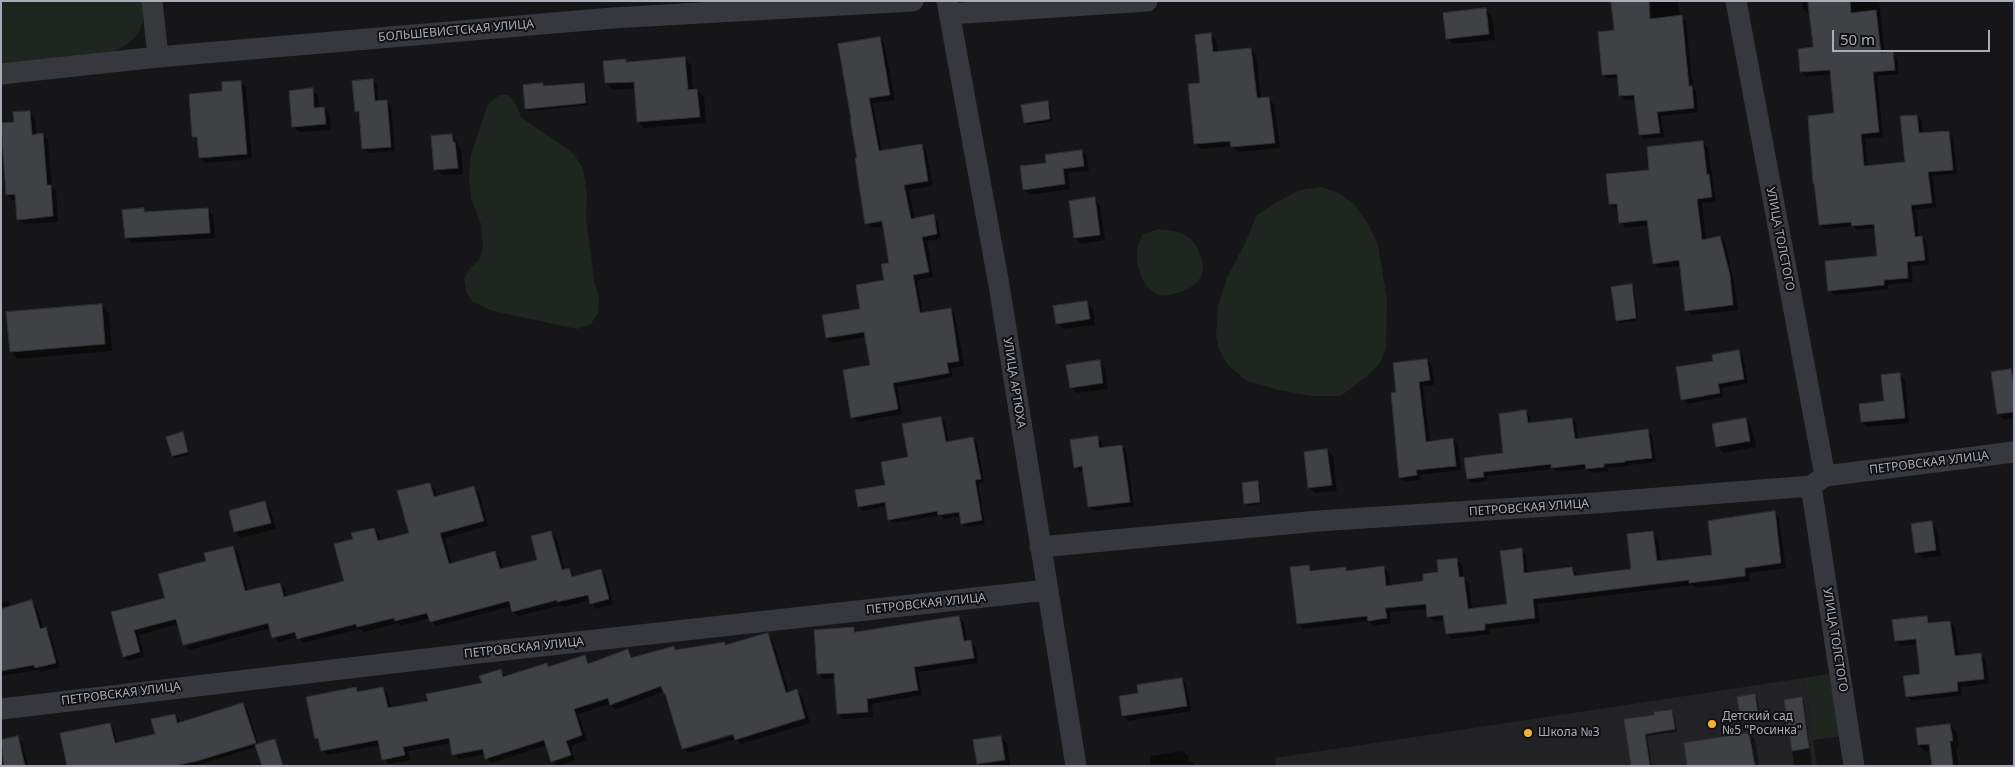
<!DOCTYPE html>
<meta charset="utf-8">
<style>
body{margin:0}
#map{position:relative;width:2015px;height:767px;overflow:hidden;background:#161618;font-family:"Noto Sans",sans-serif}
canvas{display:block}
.frame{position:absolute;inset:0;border:2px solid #a8adb8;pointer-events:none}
.scale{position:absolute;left:1832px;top:30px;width:158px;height:22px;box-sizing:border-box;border:2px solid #a8adb8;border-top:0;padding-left:6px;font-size:15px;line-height:18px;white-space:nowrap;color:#a8adb8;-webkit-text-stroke:4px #111113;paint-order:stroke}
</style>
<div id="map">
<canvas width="2015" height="767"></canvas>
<div class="frame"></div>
<div class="scale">50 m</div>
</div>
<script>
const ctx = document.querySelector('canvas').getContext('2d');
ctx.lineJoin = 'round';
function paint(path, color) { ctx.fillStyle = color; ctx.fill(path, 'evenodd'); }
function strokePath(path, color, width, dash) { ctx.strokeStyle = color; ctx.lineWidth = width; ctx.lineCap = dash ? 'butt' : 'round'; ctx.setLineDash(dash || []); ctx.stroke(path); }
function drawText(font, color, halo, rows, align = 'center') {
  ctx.font = font + ' "Noto Sans",sans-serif'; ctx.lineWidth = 4; ctx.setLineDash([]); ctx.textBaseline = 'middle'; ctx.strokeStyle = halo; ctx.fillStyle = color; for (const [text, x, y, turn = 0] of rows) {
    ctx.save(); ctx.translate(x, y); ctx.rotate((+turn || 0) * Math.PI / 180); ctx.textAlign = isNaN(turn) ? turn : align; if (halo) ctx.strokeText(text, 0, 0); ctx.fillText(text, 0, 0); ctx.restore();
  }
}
paint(new Path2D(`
 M1804,678L1817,766H1276L1275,758Z`), '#222225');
paint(new Path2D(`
 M1,1H143C146,31 136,42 110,53L1,65Z
 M499,95H509L516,104L521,117L574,154L583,169L587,193L586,217L594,280L599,297L598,313L591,324L577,329L493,311L473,302L466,292L464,279L470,268L480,259L483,248L481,224L471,199L469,177L471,155L487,106Z
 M1321,187L1339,193L1355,205L1368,224L1378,245L1387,300L1386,349L1381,361L1372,372L1341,396H1312L1279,390L1247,381L1228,365L1219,350L1216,335L1218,306L1226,280L1247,239L1256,216L1275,203L1300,190Z
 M1158,229C1178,231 1190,233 1199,251C1211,275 1195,290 1173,294C1167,296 1161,297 1155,293C1149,290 1143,282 1141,275C1135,261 1136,249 1142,235Z
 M1834,673L1843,736L1813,740L1804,678Z`), '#1e261f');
paint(new Path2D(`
 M1612,1H1678L1680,17L1686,21L1693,88L1696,91L1698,112L1661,116L1664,137L1644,139L1640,135L1636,99L1625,100L1620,96L1618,78L1608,79L1604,75L1615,31Z
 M1802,1H1879L1885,53H1892L1897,58L1899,74L1877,76L1883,137L1865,139L1868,167L1907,163L1917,116L1922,121L1923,134L1949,132L1953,137L1957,174L1933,176L1936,207L1916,210L1919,237H1922L1927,242L1929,264L1911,266L1913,282L1888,285V289L1834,295L1829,290L1879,257L1876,228L1858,230L1853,226L1825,229L1820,224L1816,185L1814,183L1836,114L1831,74L1806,77L1801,72L1815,49L1811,13L1808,14L1803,9Z
 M1486,10L1492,16L1495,40L1453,44L1447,38Z
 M1211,34L1216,40L1218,53L1251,49L1256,55L1261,99L1268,98L1274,104L1280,148L1238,152L1232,146L1201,149L1196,144L1201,84Z
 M879,38L884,43L895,100L873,103L882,152L921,145L926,150L933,186L909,190L915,219L933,216L938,221L941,239L927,241L933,277L917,280L923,314L950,309L955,314L964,366L951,368L953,377L897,387L902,414L857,422L852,417L871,366L866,337L832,343L827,338L861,310L886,281L890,264L884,226L871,228L866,223L858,159Z
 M684,58L691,65L693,91L697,90L704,97L706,123L645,128L638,122L636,88L613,90L606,83L625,60L628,63Z
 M372,80L377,85L378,102H387L391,106L395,151L368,153L363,148L360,115L356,111Z
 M240,82L246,87L252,159L205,163L200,158L199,142L194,137L224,92Z
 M542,84L545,87L584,84L586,86L588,105L529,111L526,109Z
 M312,90L318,96L319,109L324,108L330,114L331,130L299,132L293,126Z
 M1047,102L1050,105L1052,122L1027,125L1025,122Z
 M29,112L35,118L36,135H43L48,140L52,188L56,192L58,222L24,224L18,219L17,199L12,200L7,194L1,124L15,123Z
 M452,136L457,142L458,146L461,149L463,174L442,175L436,169Z
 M1702,142L1708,148L1716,202L1702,203L1706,240L1720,237L1725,242L1734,282L1738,310L1692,315L1686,310L1681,266L1659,268L1654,263L1649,225L1626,228L1621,223L1619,209H1616L1611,204L1651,171Z
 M1082,151L1087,156L1089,171L1068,173L1070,189L1030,195L1024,190L1047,164Z
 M1094,199L1100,205L1105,240L1081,244L1076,238Z
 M207,209L213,215L215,238L132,243L126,238L143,210L147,213Z
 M1632,286L1634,288L1638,321L1619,323L1617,321Z
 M1087,303L1093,309L1095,325L1063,329L1057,323Z
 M102,305L109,313L112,351L18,359L11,352Z
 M1738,352L1743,356L1748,383L1722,388L1723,397L1687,404L1682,399L1714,362Z
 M1427,360L1432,365L1434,385L1423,386L1430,442L1453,439L1458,444L1461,470L1420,475L1421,480L1405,482L1400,477L1398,393Z
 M1099,362L1105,368L1108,389L1077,393L1071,387Z
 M2011,370L2014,373V418L2004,420L1998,414Z
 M1899,374L1905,380L1909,423L1867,427L1862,422L1885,402Z
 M1525,412L1530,416L1531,424L1572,419L1576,423L1578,440L1648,431L1652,435L1656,462L1629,465V466L1608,468V471L1591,473L1587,469L1557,472L1553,469L1487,476V481L1472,483L1468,479L1504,454Z
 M941,418L945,422L949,443L973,438L977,442L984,482L978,484L985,524L966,527L962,524L961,516L943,519L940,515L893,523L889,519L887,506L863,511L859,507L886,486Z
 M1746,419L1751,425L1756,447L1724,453L1718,447Z
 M182,433L185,436L190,455L175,458L173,456Z
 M1097,438L1102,442V448L1122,446L1126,450L1134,506L1094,511L1089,506L1084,471L1080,472L1075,467Z
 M1327,451L1333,456L1337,491L1315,493L1309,488Z
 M1257,482L1260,485L1262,504L1248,506L1245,503Z
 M430,484L435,489L437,497L474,487L479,492L488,526L445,538L452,564L495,553L500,558L503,570L538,561L551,532L556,537L565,570L569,569L575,577L601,571L606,576L613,604L596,609L590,600L564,607L562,605L518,616L513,611L512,606L436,626L430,618L401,626L399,623L364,632L361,629L303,643L297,637L279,642L274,637L271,628L189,650L184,644L179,624L139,635L144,657L129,661L124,656L112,613L166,599L207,562L233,547L238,552L248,592L280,584L285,589L287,598L345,582L354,540L374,529L379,534L381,542L411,534ZM274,620L275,622L186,646V643Z
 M265,503L270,509L276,529L241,538L235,532L230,512Z
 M1774,513L1779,518L1786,568L1749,573L1750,581L1696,588L1693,585L1537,604L1540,623L1489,629L1490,634L1452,639L1447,634L1445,620L1434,622L1429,616L1428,609L1390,612L1391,623L1374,626L1369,621L1303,629L1298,624L1309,567L1314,572L1345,568L1348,572L1384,568L1389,573L1391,586L1425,582L1457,560L1462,565L1464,578L1469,584L1472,609L1508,605L1521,550L1526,555L1528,574L1572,568L1577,573L1578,577L1633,570L1653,533L1658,538L1661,561L1714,556Z
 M1931,523L1937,529L1941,556L1922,558L1917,552Z
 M8,601L13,607L32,602L37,607L43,629H46L50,633L60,667L41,672L38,670L1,676V602Z
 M959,617L964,623L967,642H971L976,647L978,663L918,672L922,695L872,704L873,717L843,719L838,714L835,678L823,679L818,673L853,629L857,632Z
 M1926,617L1932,624L1950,622L1955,627L1959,657L1980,654L1985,659L1989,683L1961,687L1962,695L1912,701L1907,696L1922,675L1917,644L1901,646L1896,641Z
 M768,635L773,640L789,693L797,691L802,696L810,723L741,744L736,739L688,753L683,748L667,696L664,691L616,710L610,704L578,714L587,740L571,746L575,760L558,766L552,761L547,745L491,763L487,758L486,754L459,759L454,754L451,743L408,751L410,760L389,764L384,759L381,745L327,755L322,750L320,743L316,738L355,688L360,693L383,688L388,693L391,709L429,702L483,684L500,670L506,677L546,664L550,668L585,657L590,664L627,651L633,658L673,647L678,651L724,643L727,646ZM739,731V734L684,750V747Z
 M1182,679L1186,684L1191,711L1128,721L1123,716L1139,694Z
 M1754,696L1757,698L1760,716L1744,719L1741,716Z
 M1801,699L1804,701L1812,766H1794L1785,701Z
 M243,704L247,709L259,746L275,741L277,743L284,766H264L257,747L193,766H69L110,724L114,728L117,744L156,735L175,715L179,719L180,724Z
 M1671,711L1674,714L1677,732L1647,736L1652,766H1632L1626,720L1656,716Z
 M1950,725L1957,732L1959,747L1956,748L1959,766H1933L1931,751L1926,752L1919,745Z
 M1749,734L1755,740L1759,766H1689Z
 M1001,737L1007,743L1010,766H980L978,764Z
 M18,738L22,742L28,766H5L1,741Z
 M1182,751L1188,756L1189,762H1192L1196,766H1151L1150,756Z`), '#0007');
const building = new Path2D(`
 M1611,1H1649L1650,19L1682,15L1689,86H1692L1694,108L1657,112L1660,133L1639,135L1634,95L1619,96L1617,74L1602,75L1598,32L1614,30Z
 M1808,1H1850L1851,13L1876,10L1881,53L1893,51L1895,70L1873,72L1879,132L1861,134L1864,166L1905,162L1900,116L1917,115L1919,133L1949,131L1953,170L1928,172L1932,203L1911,205L1915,237L1922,236L1925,260L1907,262L1908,278L1884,280V285L1828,291L1825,261L1877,256L1874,224L1852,226L1851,222L1819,225L1814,183L1813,184L1808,116L1834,113L1830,70L1800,72L1798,49L1813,47Z
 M1486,8L1489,34L1446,39L1443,13Z
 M1211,33L1213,52L1251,48L1257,98L1269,97L1275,143L1231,147L1230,141L1194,144L1188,84L1200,83L1195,35Z
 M880,37L890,95L869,98L879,151L922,144L928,181L904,185L911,219L934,214L937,234L922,237L929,272L913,275L920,313L951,308L959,361L947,363L949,373L893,383L898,409L851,418L843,370L870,365L864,332L826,338L822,315L860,309L856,285L884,280L881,264L889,263L882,221L865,224L857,173L855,158H857L850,119H851L838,44Z
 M685,57L688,90L697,89L700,117L637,122L634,82L605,83L603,61L626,59V62Z
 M373,79L375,101L387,100L391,147L362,149L359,111L355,112L352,81Z
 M241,81L247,154L199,158L197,137H192L189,94L222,91V82Z
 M543,83V86L584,83L586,103L525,109L523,85Z
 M313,88L314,108L324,107L326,124L292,127L289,91Z
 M1048,101L1050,119L1024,123L1021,105Z
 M30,111L32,135L43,133L47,185H51L53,216L17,220L15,194L6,195L1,123L14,122L13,112Z
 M452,134L453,142H455L458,168L434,170L431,136Z
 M1703,141L1707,175L1709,174L1712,197L1697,199L1702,240L1720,236L1730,275L1733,305L1685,311L1679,260L1653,264L1647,220L1619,223L1617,204H1609L1606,174L1649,170L1647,147Z
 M1082,150L1084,166L1063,169L1065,184L1023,190L1020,166L1046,163L1045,155Z
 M1095,197L1100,235L1074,238L1069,201Z
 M144,208V212L208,208L210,233L125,238L122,210Z
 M1632,284L1636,318L1616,321L1611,287Z
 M1087,301L1090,319L1056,324L1053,306Z
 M102,304L105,344L10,352L6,312Z
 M1739,350L1744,379L1718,384L1720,393L1681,400L1676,367L1713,361L1712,355Z
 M1427,359L1430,380L1419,382L1426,442L1453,438L1456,466L1416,470L1417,475L1399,478L1391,393L1396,392L1393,363Z
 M1100,360L1103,383L1070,388L1066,365Z
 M2011,369L2014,385V412L1997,414L1991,372Z
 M1900,373L1905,418L1861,422L1859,404L1884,401L1881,375Z
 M1526,410L1528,423L1572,418L1575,439L1648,429L1652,458L1625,461V462L1604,464V467L1586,469L1585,464L1551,468V464L1483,472L1484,477L1467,479L1464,458L1503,453L1499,414Z
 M941,417L946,442L973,437L981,479L975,480L982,520L961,524L959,512L938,515L937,511L888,520L885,502L858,507L855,490L885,485L881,462L908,457L902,424Z
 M1746,418L1750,441L1716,447L1712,424Z
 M183,432L188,452L172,456L166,437Z
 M1098,436L1099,448L1122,445L1130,502L1088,507L1082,466L1074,468L1070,440Z
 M1327,449L1332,485L1308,488L1304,452Z
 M1258,481L1260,502L1244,504L1242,483Z
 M430,483L434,497L474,486L484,521L440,533L449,564L495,551L500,569L537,560L531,536L551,531L562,570L569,568L572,577L601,569L609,599L590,604L588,595L557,602V600L512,612L509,601L430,622L427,613L395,621L394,618L357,627L356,624L297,639L295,632L272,638L268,623L183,645L176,619L134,630L140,652L123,657L111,612L165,598L158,574L206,561L204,553L233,546L245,591L280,583L284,597L344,581L334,544L353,539L351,533L374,528L378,541L409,533L397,491Z
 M265,501L271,523L234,532L229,511Z
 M1775,511L1781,563L1745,568V576L1689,583V580L1533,599L1535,618L1485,624V630L1446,634L1443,615L1427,617L1426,604L1385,608L1387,618L1368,621L1367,616L1297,624L1290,567L1309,565L1310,571L1346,567V571L1384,566L1386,586L1423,581V574L1438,572L1437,560L1457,558L1459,577H1464L1468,609L1507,604L1500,551L1522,548L1524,573L1572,567L1574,576L1631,569L1627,534L1653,531L1657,561L1712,555L1708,521Z
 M1932,521L1936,550L1915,553L1911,524Z
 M32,600L40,629L46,627L56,663L35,668L34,665L1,671V609Z
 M959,616L964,641L971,640L974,658L914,667L918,690L867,699L868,712L837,714L834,673L817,674L814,630L854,627V632Z
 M1927,616L1928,623L1950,621L1955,656L1981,653L1984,679L1957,682L1958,691L1906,697L1903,676L1920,674L1916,639L1895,641L1892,620Z
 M768,633L786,693L797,689L805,718L735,740L733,734L682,749L665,693L664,694L661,686L610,705L608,698L574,709L582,735L566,741L571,755L551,762L544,740L485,759L483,749L452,755L449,738L403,747L405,755L382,760L378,740L321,751L318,738L315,739L306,697L356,687L357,692L383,687L388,708L428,701L426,694L482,683L479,676L501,669L503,677L547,663L548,667L585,655L588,664L628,649L631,658L674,646L675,650L725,642V645Z
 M1182,678L1187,706L1122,716L1119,696L1138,693L1137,685Z
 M1755,694L1758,714L1740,717L1737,697Z
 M1802,697L1809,748L1792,751L1784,700Z
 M243,703L256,743L197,761L174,766H67L60,733L110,723L115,743L155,734L151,719L175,714L177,723Z
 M1672,710L1675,729L1645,734L1650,766H1631L1624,719L1654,715V712Z
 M1950,724L1953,741H1950L1953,766H1932L1929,744L1918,745L1916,728Z
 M1749,733L1755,766H1687L1684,743Z
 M18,736L25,766H4L1,740Z
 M1001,736L1005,760L977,764L973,740Z
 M275,739L283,766H262L255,745Z`);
paint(building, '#404145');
strokePath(building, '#303034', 1);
strokePath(new Path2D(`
 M152,1L158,57
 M947,1L999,285L1076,766
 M1736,1L1825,476
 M950,14L1147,1
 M1,74L158,57L612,18L913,1
 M1811,486L1854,766
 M1040,547L1318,521L1595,503L1811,486L1825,476L2014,452
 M1,709L460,655L1047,590`), '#37383d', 21);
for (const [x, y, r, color] of [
 [1712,724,5,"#f2b134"],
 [1528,733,5,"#f2b134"]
]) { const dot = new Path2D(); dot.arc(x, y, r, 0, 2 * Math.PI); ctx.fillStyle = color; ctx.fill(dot); strokePath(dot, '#111113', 2); }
drawText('12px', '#a8adb8', '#111113', [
 ["БОЛЬШЕВИСТСКАЯ УЛИЦА",456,31,-5],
 ["УЛИЦА ТОЛСТОГО",1780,239,79],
 ["УЛИЦА АРТЮХА",1014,383,81],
 ["ПЕТРОВСКАЯ УЛИЦА",1929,463,-7],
 ["ПЕТРОВСКАЯ УЛИЦА",1529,508,-4],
 ["ПЕТРОВСКАЯ УЛИЦА",926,604,-6],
 ["УЛИЦА ТОЛСТОГО",1835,640,81],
 ["ПЕТРОВСКАЯ УЛИЦА",524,648,-6],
 ["ПЕТРОВСКАЯ УЛИЦА",121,694,-7]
]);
drawText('12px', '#a8adb8', '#111113', [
 ["Детский сад",1722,717],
 ["№5 \"Росинка\"",1722,731],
 ["Школа №3",1538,733]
], 'left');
</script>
